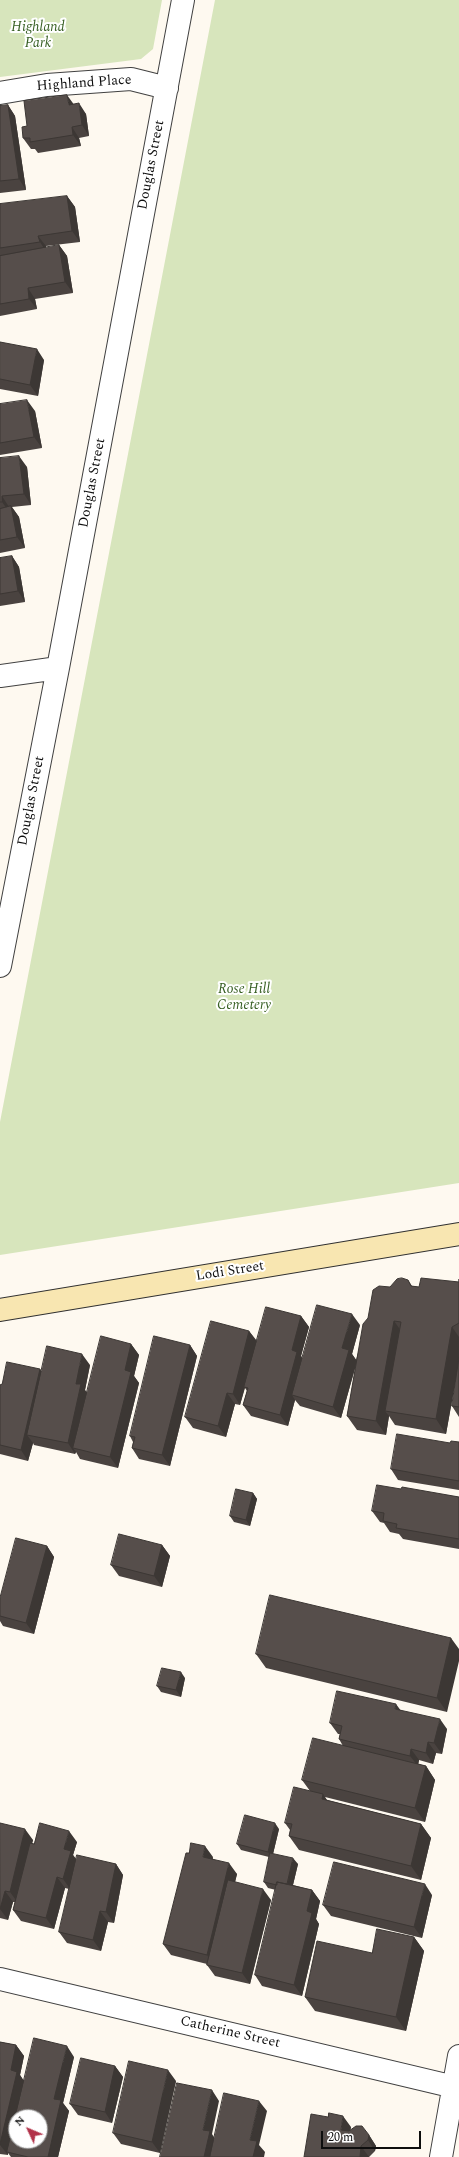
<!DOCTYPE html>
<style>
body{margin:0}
#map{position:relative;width:459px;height:2157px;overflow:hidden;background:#fef9f0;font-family:Spectral,serif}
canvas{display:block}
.north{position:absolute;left:8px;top:2109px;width:40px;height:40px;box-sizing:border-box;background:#fff;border:1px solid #9f9f9f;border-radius:50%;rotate:314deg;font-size:11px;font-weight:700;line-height:16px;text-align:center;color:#0e0e0e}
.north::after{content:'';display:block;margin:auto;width:14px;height:18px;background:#b23249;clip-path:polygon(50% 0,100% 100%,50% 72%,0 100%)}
.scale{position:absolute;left:321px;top:2131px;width:100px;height:18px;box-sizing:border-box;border:2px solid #0e0e0e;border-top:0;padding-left:5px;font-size:12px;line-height:14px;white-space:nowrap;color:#0e0e0e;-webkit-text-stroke:3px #fff;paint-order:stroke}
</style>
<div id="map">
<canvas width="459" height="2157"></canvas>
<div class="north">N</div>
<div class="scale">20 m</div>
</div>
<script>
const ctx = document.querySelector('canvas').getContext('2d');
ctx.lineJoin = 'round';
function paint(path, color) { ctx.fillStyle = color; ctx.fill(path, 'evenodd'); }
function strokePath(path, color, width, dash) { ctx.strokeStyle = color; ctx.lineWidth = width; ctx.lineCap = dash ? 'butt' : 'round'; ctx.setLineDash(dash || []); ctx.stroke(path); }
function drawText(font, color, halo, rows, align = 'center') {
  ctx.font = font + ' Spectral,serif'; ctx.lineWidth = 4; ctx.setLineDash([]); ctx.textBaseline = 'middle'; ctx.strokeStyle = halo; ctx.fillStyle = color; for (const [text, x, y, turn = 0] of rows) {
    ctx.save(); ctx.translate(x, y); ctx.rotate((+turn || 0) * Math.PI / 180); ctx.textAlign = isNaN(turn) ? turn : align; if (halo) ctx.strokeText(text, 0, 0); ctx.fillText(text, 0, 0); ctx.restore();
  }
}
paint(new Path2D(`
 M0,0H162L153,49L141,59L0,77Z
 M215,0H459V1183L0,1255V1122Z`), '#d7e5bc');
const street = new Path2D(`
 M0,93L47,85L131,79L167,88
 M0,676L58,668
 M0,966L58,668L183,0
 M0,1979L459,2088
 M441,2157L459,2056`);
const secondary = new Path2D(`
 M0,1310L459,1234`);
strokePath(street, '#414141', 24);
strokePath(secondary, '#303030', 24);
strokePath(street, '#fff', 22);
strokePath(secondary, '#f8e6b1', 22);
paint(new Path2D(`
 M74,104L86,114L89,136L79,138L81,146L38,153L35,149H31L23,138L27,126Z
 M8,105L15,116L26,190L0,193V106Z
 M67,196L75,207L80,242L46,246V248L59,245L67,256L73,293L35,299L37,309L0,316V204Z
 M0,342L44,360L38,396L0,389Z
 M0,404L35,411L42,448L0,455Z
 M0,458L27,467L31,505L12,507L19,517L25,548L0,553Z
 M12,556L19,567L25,602L0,606V558Z
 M459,1279V1417L452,1406L457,1374L446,1434L395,1425L389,1416L386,1435L357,1430L347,1416L356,1365L341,1418L300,1406L295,1400L288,1426L251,1416L243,1405L247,1391L245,1388L240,1405L235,1404L226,1437L193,1428L185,1417L249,1331L257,1341L301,1316L309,1327L301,1356L302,1358L360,1325L352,1354L356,1360L368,1318L390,1287L408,1280L412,1286L419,1287L459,1282Z
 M131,1344L139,1355L134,1376L139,1383L118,1468L80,1459L76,1452L75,1454L34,1445L33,1443L28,1461L0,1454V1385L40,1369L41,1371L90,1365L85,1390L87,1393Z
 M190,1345L197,1356L170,1466L139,1459L132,1448L133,1442L130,1436Z
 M459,1442V1490L398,1480L391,1469L450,1443Z
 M401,1489L459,1497V1549L403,1539L399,1534L390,1532L384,1523L380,1522L372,1511Z
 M253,1493L257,1499L250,1526L234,1522L230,1516Z
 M162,1545L170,1556L162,1587L119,1576L111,1565Z
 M47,1546L54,1557L34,1634L3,1626L0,1621V1598Z
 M451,1638L447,1712L266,1668L256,1654Z
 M185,1678L181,1697L161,1692L157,1686Z
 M400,1710L447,1729L442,1754L436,1753L433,1764L419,1760L418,1764L426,1766L435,1780L425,1822L325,1797L327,1800L421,1824L431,1838L421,1880L299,1850L289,1836L290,1830L285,1823L310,1791L302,1780L343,1746L339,1739L340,1734H338L330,1723Z
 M0,1823L33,1840L32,1843L34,1844L77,1842L73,1855L76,1859L116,1864L123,1875L114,1923L108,1922L101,1951L67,1943L59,1932L69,1889L65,1888L54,1929L21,1921L13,1910L15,1902H13L8,1920L0,1918Z
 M279,1829L273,1854L298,1864L293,1885L312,1890L320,1901L316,1919L319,1924L302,1996L262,1986L255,1975L276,1890L268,1888L264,1882L269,1857L241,1850L237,1844Z
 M213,1857V1859L237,1874L235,1882L271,1900L250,1984L215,1976L207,1965V1964L171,1955L163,1944Z
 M432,1895L422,1938L331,1916L323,1905Z
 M414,1937L424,1951L406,2031L315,2011L305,1997L372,1953Z
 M0,2042L16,2045L24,2056L20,2075L24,2081L74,2057L63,2103L69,2111L58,2157H11L8,2153V2155L0,2154Z
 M115,2066L123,2077L112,2123L78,2115L70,2104Z
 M176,2081L160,2153L121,2144L113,2133Z
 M351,2127L350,2130L369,2135L376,2146L375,2151L369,2157H304Z`), '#4a4340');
paint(new Path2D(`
 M67,95L75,106L69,105Z
 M79,103L86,114L89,136L82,125Z
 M8,105L15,116L26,190L19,179Z
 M72,127L79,138L81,146L73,135Z
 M67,196L75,207L80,242L72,231Z
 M38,236L46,246L47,253L40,242Z
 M59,245L67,256L73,293L65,282Z
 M28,288L35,299L37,309L29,299Z
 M37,349L44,360L38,396L30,385Z
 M27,400L35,411L42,448L34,437Z
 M19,456L27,467L31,505L24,494Z
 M2,496L9,507L10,513L2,502Z
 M11,506L19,517L25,548L17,537Z
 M12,556L19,567L25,602L18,591Z
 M352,1314L360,1325L352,1354L357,1361L341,1418L333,1407L342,1348Z
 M301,1316L309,1327L301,1356L305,1362L292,1395L295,1400L288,1426L280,1415L292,1350Z
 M394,1321L404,1335L385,1411L389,1416L386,1435L376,1421Z
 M452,1327L459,1337V1360L446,1434L436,1419Z
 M249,1331L257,1342L240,1405L233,1394Z
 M131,1344L139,1355L134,1376L139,1383L118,1468L110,1457L125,1370Z
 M190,1345L197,1356L170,1466L162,1455Z
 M82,1354L90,1365L85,1390L88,1395L73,1448L76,1452L75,1454L68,1443L76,1384Z
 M40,1369L47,1380L27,1435L33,1443L28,1461L21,1450Z
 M227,1393L235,1404L226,1437L218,1426Z
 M253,1493L257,1499L250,1526L246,1520Z
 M162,1545L170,1556L162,1587L154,1576Z
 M47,1546L54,1557L34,1634L26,1623Z
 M451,1638L459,1649V1661L447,1712L437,1698Z
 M181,1672L185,1678L181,1697L176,1690Z
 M396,1704L404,1715L395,1709Z
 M440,1719L447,1729L442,1754L434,1743Z
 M428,1742L436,1753L433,1764L426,1753Z
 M411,1749L419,1760L418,1766L410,1756Z
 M426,1766L435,1780L425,1822L415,1808Z
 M323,1794L332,1809L322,1799Z
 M275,1823L279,1829L272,1858L268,1852Z
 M421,1824L431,1838L421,1880L411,1866Z
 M25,1829L33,1840L18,1903L10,1892Z
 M69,1831L77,1842L73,1855L78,1862L71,1890L63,1879L64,1849Z
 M205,1846L213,1857L211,1867L203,1857Z
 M293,1858L298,1864L291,1893L287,1887Z
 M229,1863L237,1874L214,1966L207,1955Z
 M116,1864L123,1875L114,1923L106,1912Z
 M57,1877L65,1888L54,1929L46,1918Z
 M425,1884L432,1895L422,1938L414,1927Z
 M263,1889L271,1900L250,1984L242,1973Z
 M312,1890L320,1901L316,1919L319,1924L302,1996L294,1985L307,1911Z
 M5,1891L13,1902L8,1920L0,1909Z
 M100,1911L108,1922L101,1951L93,1940Z
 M414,1937L424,1951L406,2031L396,2017Z
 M16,2045L24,2056L20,2075L25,2083L7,2152L8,2153V2155L0,2145L11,2070Z
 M67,2046L74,2057L63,2103L69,2111L58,2157H48L54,2099Z
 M115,2066L123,2077L112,2123L105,2112Z
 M168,2070L176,2081L160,2153L152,2142Z
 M212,2090L219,2101L212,2134L217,2142L214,2157H204L203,2130Z
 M259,2101L267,2111L259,2145L265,2152L264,2157H253L250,2140Z
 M343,2116L351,2127L349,2141L341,2130Z
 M369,2135L376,2146L375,2151L368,2140Z
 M361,2146L369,2157H360Z`), '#3c3734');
const building = new Path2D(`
 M67,95L69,105L79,103L82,125L72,127L73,135L30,142V138H23L22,127L27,126L24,101Z
 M8,105L19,179L0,181V106Z
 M67,196L72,231L38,236L40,242L0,248V204Z
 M59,245L65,282L28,288L29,299L0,304V256Z
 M0,342L37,349L30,385L0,379Z
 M27,400L34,437L0,443V404Z
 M19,456L24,494L2,496V502H0V458Z
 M11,506L17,537L0,540V509Z
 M12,556L18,591L0,594V558Z
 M402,1278L408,1280L411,1286L419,1287L421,1278L459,1282V1279V1323L452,1327L436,1419L385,1411L401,1322L394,1321L376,1421L347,1416L363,1324L368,1318L373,1290L379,1286L390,1287L397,1279Z
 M317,1305L352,1314L342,1348L349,1350L333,1407L292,1395Z
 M266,1307L301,1316L292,1350L297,1352L280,1415L243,1405L248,1388L244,1387Z
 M211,1321L249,1331L233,1394L227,1393L218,1426L185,1417Z
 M101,1336L131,1344L125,1370L131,1372L110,1457L73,1448Z
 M154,1336L190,1345L162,1455L132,1448L135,1437L130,1436Z
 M47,1346L82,1354L76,1384H81L68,1443L27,1435Z
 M459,1358V1407L452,1406Z
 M7,1362L40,1369L21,1450L0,1445V1385L2,1384Z
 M397,1434L450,1443L451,1441L459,1442V1481L391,1469Z
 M377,1485L401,1489L402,1487L459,1497V1539L396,1528L397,1524L383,1521L384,1513L372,1511Z
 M236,1489L253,1493L246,1520L230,1516Z
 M119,1534L162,1545L154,1576L111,1565Z
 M16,1538L47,1546L26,1623L0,1616V1598Z
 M270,1595L451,1638L437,1698L256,1654Z
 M162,1668L181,1672L176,1690L157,1686Z
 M337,1691L396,1704L395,1709L440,1719L434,1743L428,1742L426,1753L411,1749L410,1756L339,1739L342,1726L330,1723Z
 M313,1738L426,1766L415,1808L302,1780Z
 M294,1787L323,1794L322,1799L421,1824L411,1866L289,1836L292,1824L285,1823Z
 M245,1815L275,1823L268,1852L237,1844Z
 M0,1823L25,1829L10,1892L5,1891L0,1909Z
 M40,1823L69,1831L64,1849L71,1851L63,1879L57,1877L46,1918L13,1910L30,1843L34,1844Z
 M191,1843L205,1846L203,1857L229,1863L207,1955L163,1944L186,1853H189Z
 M270,1853L293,1858L287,1884L277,1882V1885L264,1882Z
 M77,1855L116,1864L106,1912L100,1911L93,1940L59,1932Z
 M334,1862L425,1884L414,1927L323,1905Z
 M228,1880L263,1889L242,1973L207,1965Z
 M277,1882L312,1890L307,1911L312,1913L294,1985L255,1975Z
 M377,1929L414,1937L396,2017L305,1997L317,1941L372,1953Z
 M34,2038L67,2046L54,2099L61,2100L48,2157H28L7,2152ZM16,2117H40V2141H16Z
 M0,2042L16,2045L11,2070L17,2072L0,2144Z
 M81,2058L115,2066L105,2112L70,2104Z
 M129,2061L168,2070L152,2142L113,2133Z
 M177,2083L212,2090L203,2130L210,2131L204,2157H160Z
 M224,2093L259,2101L250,2140L257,2141L253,2157H210Z
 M329,2113L343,2116L341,2130L349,2131L356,2126H362L369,2135L368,2140L361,2146L360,2157H304L311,2114L328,2117Z`);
paint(building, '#564e4b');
strokePath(building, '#3c3734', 1);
drawText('italic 14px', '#386024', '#fff', [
 ["Highland",38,28],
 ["Park",38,44],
 ["Rose Hill",244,990],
 ["Cemetery",244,1006]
]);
drawText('14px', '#0e0e0e', '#fff', [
 ["Highland Place",84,84,-4],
 ["Douglas Street",152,165,-79],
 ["Douglas Street",93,483,-79],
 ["Douglas Street",32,801,-79],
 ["Lodi Street",230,1272,-9],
 ["Catherine Street",230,2033,13]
]);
</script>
